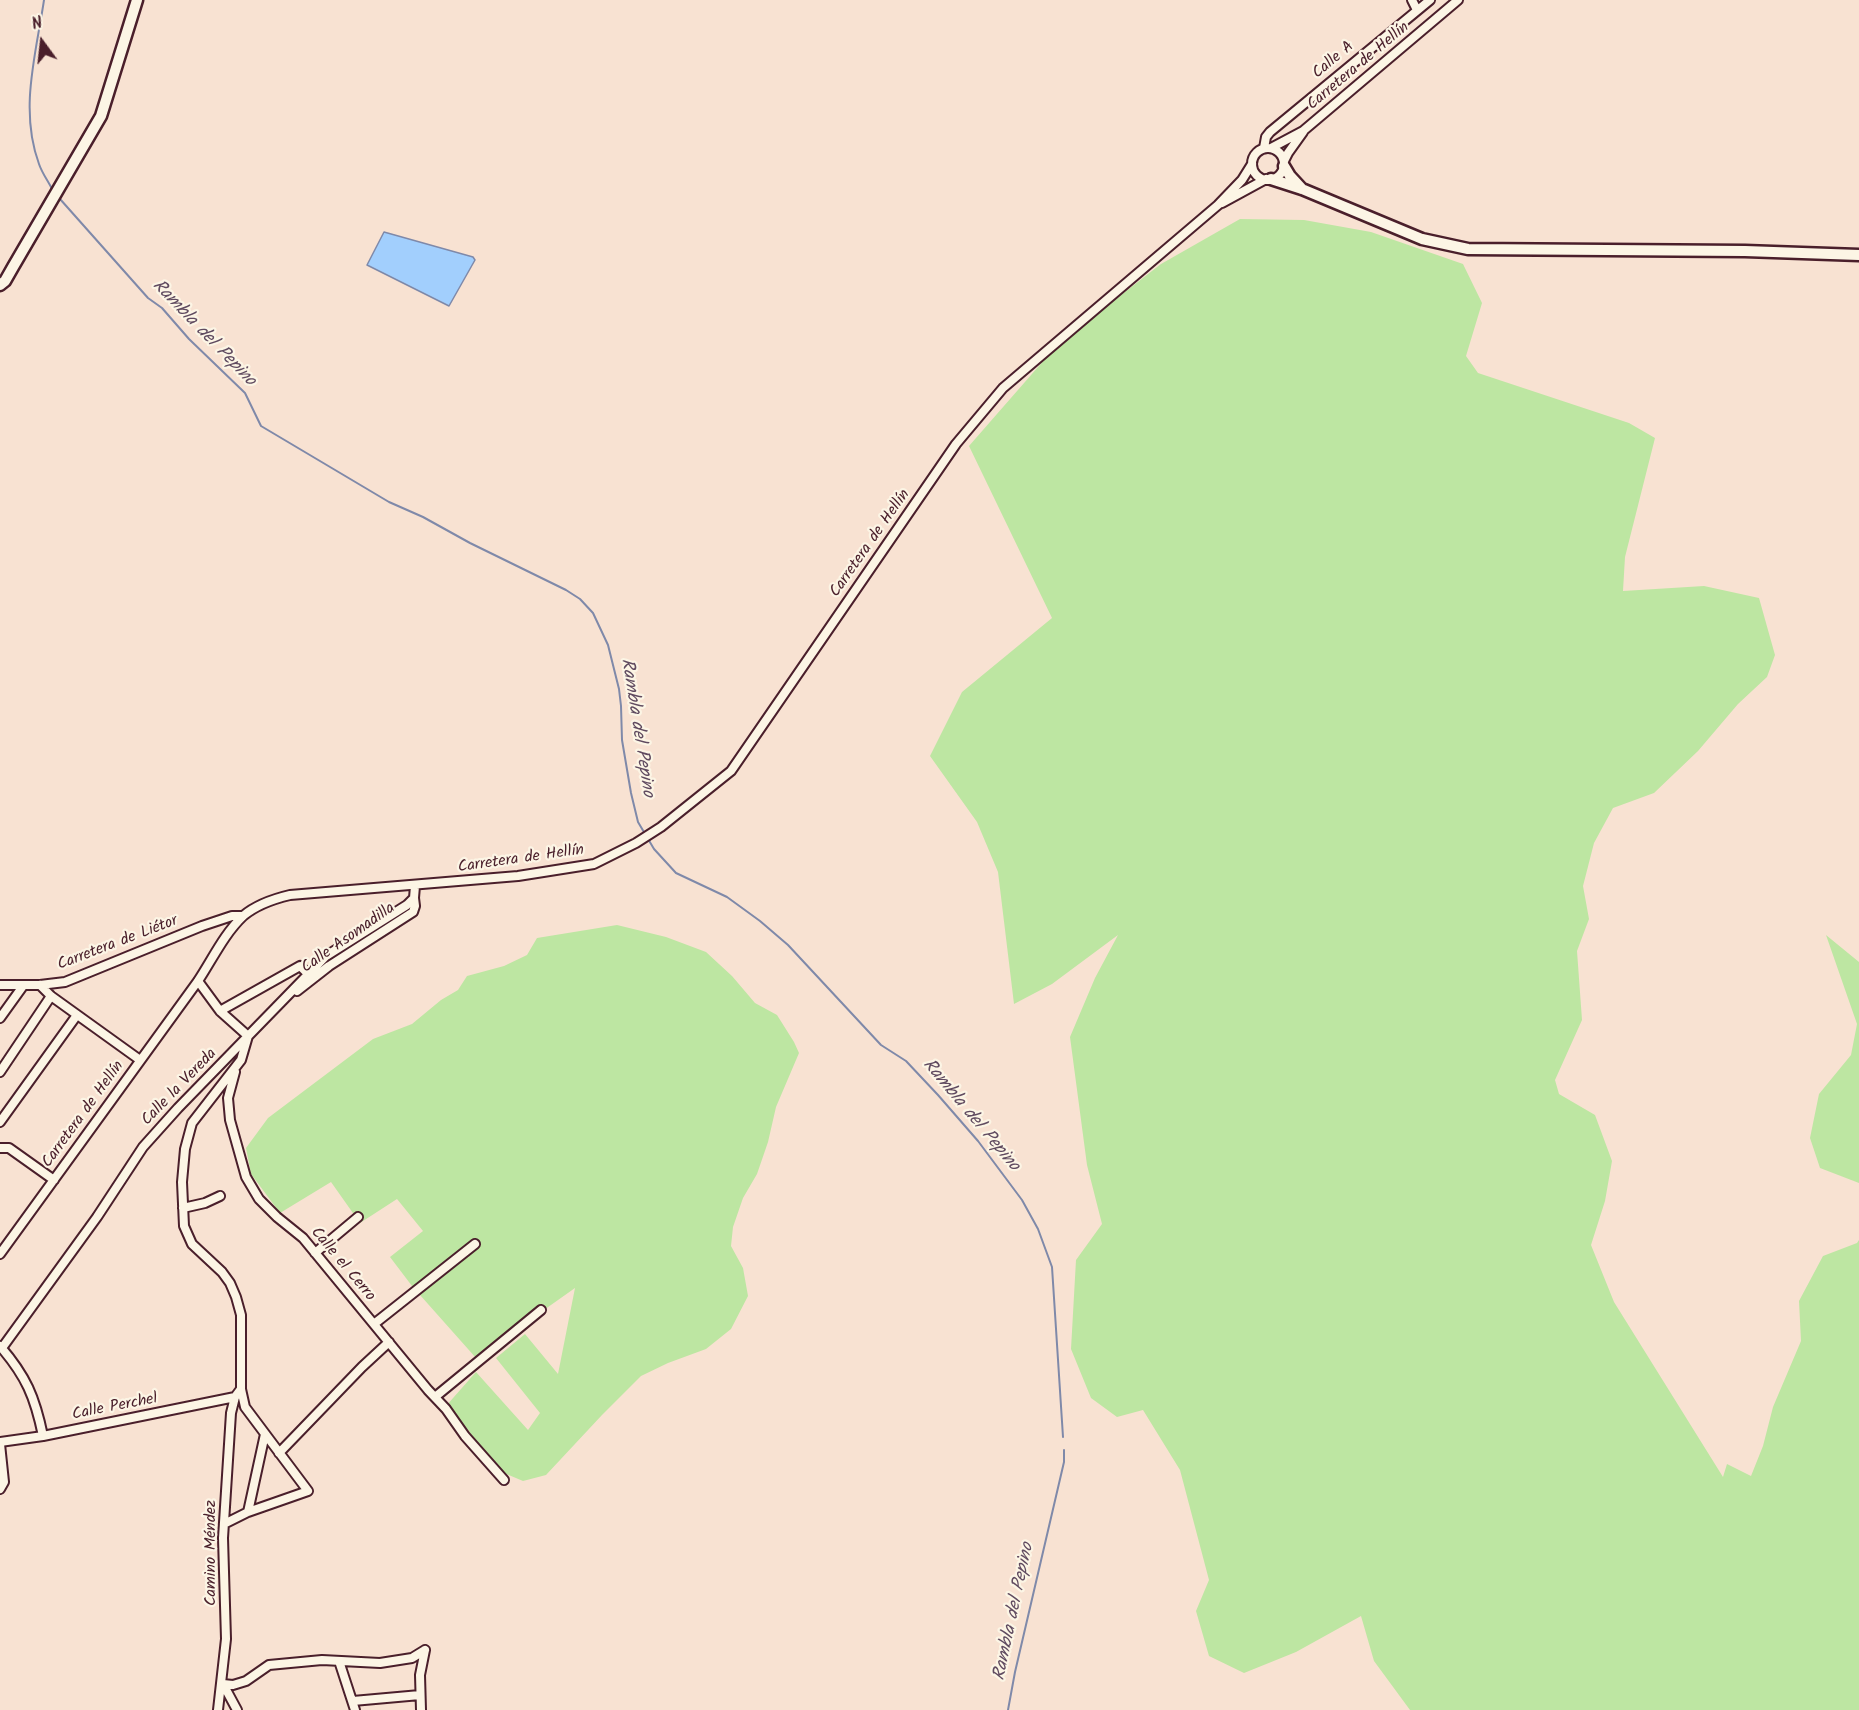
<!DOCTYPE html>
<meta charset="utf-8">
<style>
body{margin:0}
#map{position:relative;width:1859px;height:1710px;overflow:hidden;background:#f8e2d2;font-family:Kalam,sans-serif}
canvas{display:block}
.north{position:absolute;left:12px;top:12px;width:60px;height:60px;-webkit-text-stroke:4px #fcf5e5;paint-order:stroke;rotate:345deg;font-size:16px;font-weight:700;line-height:24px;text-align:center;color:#4a1f2b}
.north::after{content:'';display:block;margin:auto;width:21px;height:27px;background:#4a1f2b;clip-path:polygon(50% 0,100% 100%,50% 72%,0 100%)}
</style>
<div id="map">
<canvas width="1859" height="1710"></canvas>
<div class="north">N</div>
</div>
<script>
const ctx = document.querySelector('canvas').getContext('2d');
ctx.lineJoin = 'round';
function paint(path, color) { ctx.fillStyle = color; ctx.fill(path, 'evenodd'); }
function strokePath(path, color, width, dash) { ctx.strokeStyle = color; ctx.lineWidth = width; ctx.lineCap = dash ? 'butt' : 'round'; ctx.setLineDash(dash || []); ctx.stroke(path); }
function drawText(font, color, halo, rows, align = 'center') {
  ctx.font = font + ' Kalam,sans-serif'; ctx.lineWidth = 4.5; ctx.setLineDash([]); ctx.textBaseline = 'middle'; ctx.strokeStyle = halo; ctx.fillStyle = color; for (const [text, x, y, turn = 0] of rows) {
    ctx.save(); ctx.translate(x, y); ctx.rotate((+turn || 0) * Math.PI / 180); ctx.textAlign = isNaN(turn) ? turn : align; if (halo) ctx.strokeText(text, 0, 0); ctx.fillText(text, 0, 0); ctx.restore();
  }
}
paint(new Path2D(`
 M1240,219L1304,220L1371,232L1463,264L1482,303L1466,356L1478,373L1629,423L1655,438L1625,557L1623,591L1704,586L1759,598L1775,655L1767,677L1738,704L1698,751L1654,793L1613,808L1594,843L1583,886L1589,919L1577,951L1582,1020L1555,1080L1559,1094L1595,1115L1612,1161L1605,1201L1591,1245L1614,1302L1723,1477L1727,1464L1751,1476L1763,1446L1773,1407L1801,1341L1799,1301L1823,1256L1857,1243L1859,1240V1710H1410L1374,1661L1361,1616L1296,1652L1244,1673L1209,1656L1196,1611L1209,1580L1180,1470L1143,1410L1117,1417L1091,1398L1071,1349L1076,1260L1102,1224L1087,1165L1070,1037L1095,978L1118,935L1052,984L1014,1004L998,872L977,822L930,756L962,692L1052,618L969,446L1059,343L1161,264Z
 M617,925L666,937L706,952L732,976L755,1003L777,1015L794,1042L799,1053L776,1107L768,1142L757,1174L743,1198L733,1227L731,1246L743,1268L748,1296L731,1329L706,1349L668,1363L641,1376L602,1415L546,1475L523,1481L504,1473L485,1458L469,1431L446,1406L476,1372L528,1430L540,1413L496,1358L525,1334L558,1374L575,1288L476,1358L412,1286L390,1257L423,1231L397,1199L360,1223L331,1182L280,1213L251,1174L246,1148L268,1118L373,1039L412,1024L441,1000L458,990L467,976L504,966L527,955L537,938Z
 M1826,935L1859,962V1183L1820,1168L1810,1138L1819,1094L1851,1055L1857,1024Z`), '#bde6a2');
const water = new Path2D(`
 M384,232L473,257L475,260L449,306L367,265Z`);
paint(water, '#a2cffd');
strokePath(water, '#7f89a9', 1.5);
strokePath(new Path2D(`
 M44,0C36,54 19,110 39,164C42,173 48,181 52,189
 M60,199L148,298L162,308L189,339L245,393L261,426L389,502L423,517L470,543L566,590L580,599L593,613L608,645L619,689L621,706L622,740L631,793L638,822L654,849L676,873L727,897L760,921L788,945L881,1045L906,1061L938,1095L978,1141L1022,1200L1038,1229L1052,1267L1063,1437
 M1008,1710L1015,1672L1064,1462V1450`), '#7f89a9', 2);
const street = new Path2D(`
 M1412,0L1417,10
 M1264,148L1266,137L1270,132L1430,0
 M1271,148L1303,131L1458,0
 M1252 164a16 16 0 1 1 32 0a16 16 0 1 1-32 0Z
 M1284,161L1288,153L1303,132
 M1222,203L1266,179
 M198,981L220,1011L248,1036L241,1060L192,1123L185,1149L182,1182L184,1226L192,1244L222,1272L230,1283L236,1297L241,1315V1389L235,1397L231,1413L223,1538L226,1639L218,1710
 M0,985H40L65,982L202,926L232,916H243
 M40,985L51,996L140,1060
 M297,991L329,966L413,912L415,906L414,898
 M220,1011L300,966L308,974
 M0,1018L23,986
 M0,1072L51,996
 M235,1072L228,1098L230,1120L246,1177L259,1199L277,1217L303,1238L428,1390L446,1409L465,1436L504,1480
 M0,1122L77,1015
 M0,1148H9L54,1180
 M183,1208L205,1203L220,1196
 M315,1253L358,1217
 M0,1254L198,981C212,960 224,934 243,916C256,905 273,899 290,895L518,876L594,864L636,843L661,827L731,771L956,444L1003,388L1218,205L1242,180L1252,164
 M374,1324L475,1244
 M0,1346C26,1376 35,1397 43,1436
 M2,1348L97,1217L143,1147L178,1108L326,956L407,905L414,898L415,886
 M241,1389L245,1407L308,1491L248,1512L265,1434
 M435,1397L541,1310
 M0,1442L43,1436L235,1397
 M0,1444L4,1482L0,1489
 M279,1453L362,1367L389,1342
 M224,1524L248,1512
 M339,1661L355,1710
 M223,1684L233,1685L246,1681L269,1665L322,1660L380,1663L412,1658L425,1650
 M223,1684L237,1710
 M353,1701L420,1695
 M421,1710L420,1675L425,1650`);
const secondary = new Path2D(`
 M1284,166L1290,176L1302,189
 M1271,179L1302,189L1422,239L1468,249L1745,251L1859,255
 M0,285L5,281L13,267L101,116L137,0`);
strokePath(street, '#4a1f2b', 12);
strokePath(secondary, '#4a1f2b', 15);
strokePath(street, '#fcf5e5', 8);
strokePath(secondary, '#fcf5e5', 10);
drawText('16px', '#4a1f2b', '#fcf5e5', [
 ["Calle A",1334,61,-40],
 ["Carretera de Hellín",1359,67,-40],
 ["Carretera de Hellín",871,544,-55],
 ["Carretera de Hellín",521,860,-8],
 ["Calle Asomadilla",349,939,-35],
 ["Carretera de Liétor",118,944,-21],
 ["Calle la Vereda",180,1088,-46],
 ["Carretera de Hellín",84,1115,-54],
 ["Calle el Cerro",342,1265,50],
 ["Calle Perchel",115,1408,-11],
 ["Camino Méndez",212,1553,-90]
]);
drawText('italic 18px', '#604b60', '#fcf5e5', [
 ["Rambla del Pepino",203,334,46],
 ["Rambla del Pepino",636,728,81],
 ["Rambla del Pepino",970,1116,50],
 ["Rambla del Pepino",1015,1612,-78]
]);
</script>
